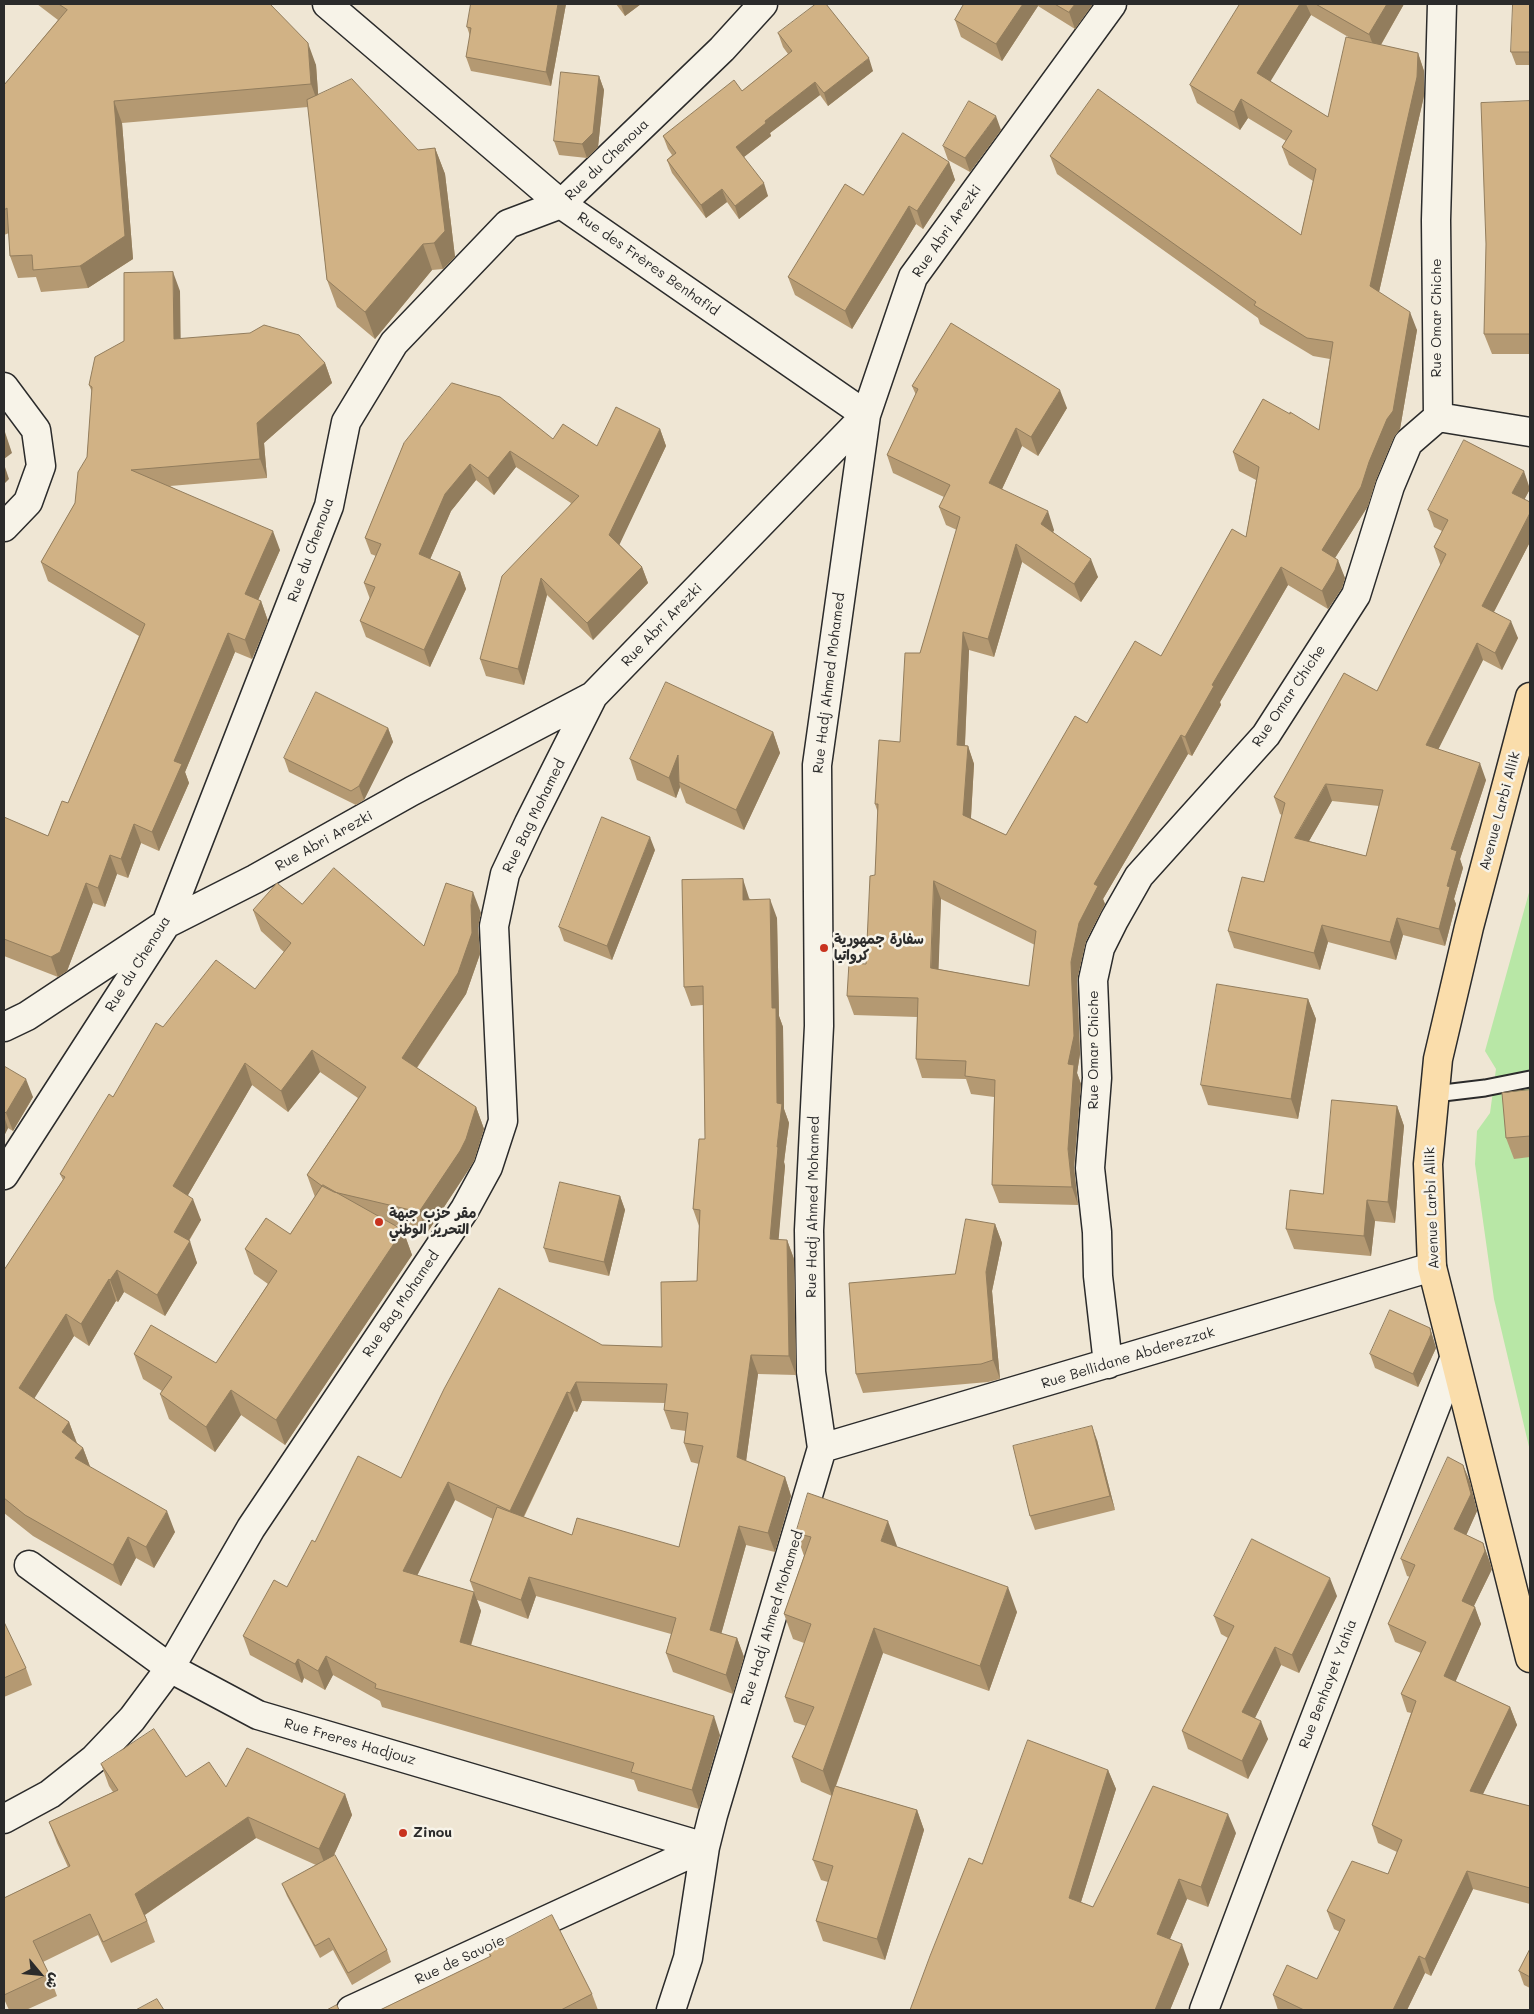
<!DOCTYPE html>
<meta charset="utf-8">
<style>
body{margin:0}
#map{position:relative;width:1534px;height:2014px;overflow:hidden;background:#efe6d4;font-family:Mali,"Playpen Sans Arabic",sans-serif}
canvas{display:block}
.frame{position:absolute;inset:0;border:5px solid #2b2b2b;pointer-events:none}
.north{position:absolute;left:15px;top:1949px;width:50px;height:50px;-webkit-text-stroke:4px #f7f3e8;paint-order:stroke;rotate:118deg;font-size:14px;font-weight:700;line-height:20px;text-align:center;color:#2b2b2b}
.north::after{content:'';display:block;margin:auto;width:18px;height:22px;background:#2b2b2b;clip-path:polygon(50% 0,100% 100%,50% 72%,0 100%)}
</style>
<div id="map">
<canvas width="1534" height="2014"></canvas>
<div class="frame"></div>
<div class="north">ش</div>
</div>
<script>
const ctx = document.querySelector('canvas').getContext('2d');
ctx.lineJoin = 'round';
function paint(path, color) { ctx.fillStyle = color; ctx.fill(path, 'evenodd'); }
function strokePath(path, color, width, dash) { ctx.strokeStyle = color; ctx.lineWidth = width; ctx.lineCap = dash ? 'butt' : 'round'; ctx.setLineDash(dash || []); ctx.stroke(path); }
function drawText(font, color, halo, rows, align = 'center') {
  ctx.font = font + ' Mali,"Playpen Sans Arabic",sans-serif'; ctx.lineWidth = 5; ctx.setLineDash([]); ctx.textBaseline = 'middle'; ctx.strokeStyle = halo; ctx.fillStyle = color; for (const [text, x, y, turn = 0] of rows) {
    ctx.save(); ctx.translate(x, y); ctx.rotate((+turn || 0) * Math.PI / 180); ctx.textAlign = isNaN(turn) ? turn : align; if (halo) ctx.strokeText(text, 0, 0); ctx.fillText(text, 0, 0); ctx.restore();
  }
}
paint(new Path2D(`
 M1530,889V1451L1494,1299L1475,1164L1477,1131L1490,1113L1496,1069L1485,1051Z`), '#b8e7a6');
const lane = new Path2D(`
 M1435,1094L1485,1088L1530,1079`);
const street = new Path2D(`
 M327,4L561,204L866,415
 M4,387L36,430L41,466L28,502L4,527
 M1438,417L1530,432
 M4,1027L27,1016L166,924L255,879L412,791L593,696L866,415L913,277L1112,4
 M4,1175L166,924L329,506L346,422L394,343L508,224L561,204L722,49L763,4
 M1108,1364L1098,1276L1097,1232L1090,1168L1097,1078L1093,980L1100,948L1114,920L1139,876L1266,735L1356,595L1390,486L1408,443L1438,417L1436,220L1442,4
 M822,1448L1432,1267
 M29,1565L170,1668L258,1715L705,1847
 M4,1819L50,1794L94,1759L132,1719L170,1668L251,1528L465,1209L488,1167L503,1121L494,926L505,874L529,823L593,696
 M351,2010L705,1847
 M671,2010L688,1958L705,1847L713,1815L822,1448L811,1372L809,1230L819,1026L817,765L866,415
 M1204,2010L1268,1840L1454,1359`);
const primary = new Path2D(`
 M1530,697L1469,927L1438,1059L1428,1164L1432,1267L1530,1658`);
strokePath(lane, '#2b2b2b', 19);
strokePath(street, '#2b2b2b', 31);
strokePath(primary, '#2b2b2b', 31);
strokePath(lane, '#f7f3e8', 15);
strokePath(street, '#f7f3e8', 28);
strokePath(primary, '#faddab', 28);
paint(new Path2D(`
 M37,4H270L316,65L318,94L418,150L435,148L445,174L455,257L443,269L432,270L375,339L337,307L327,280L308,107L122,123L133,259L88,288L41,292L36,277L18,278L10,256L9,233L4,235V85L58,20Z
 M471,4H566L551,86L471,71L466,57L470,36L467,27Z
 M616,4H641L625,16Z
 M964,4H1093L1075,29L1038,6L1002,61L961,37L955,20Z
 M1240,4H1404L1381,45L1418,53L1424,71V96L1379,292L1417,330L1400,429L1394,437L1376,480L1368,506L1335,558L1345,578L1342,588L1328,609L1288,585L1220,702L1221,705L1192,756L1188,754L1103,899L1105,904L1086,941L1077,980L1080,1054L1077,1073L1081,1084L1074,1167L1078,1205L999,1203L992,1185L994,1097L971,1094L966,1079L922,1078L916,1059L917,1017L854,1015L847,996L866,964L875,875L878,813L875,804L900,742L920,653L957,530L946,525L939,507L944,497L893,473L887,455L916,395L912,386L1067,408L1038,456L1022,446L1002,489L1054,530L1053,532L1098,577L1081,602L1022,562L994,657L969,650L965,745L968,746L974,764L971,818L1006,835L1087,723L1161,656L1246,537L1256,480L1239,471L1233,452L1319,430L1330,359L1313,356L1260,324L1258,318L1057,174L1050,156L1301,235L1313,181L1289,165L1282,147L1286,141L1248,118L1240,130L1197,103L1190,85ZM1311,15L1350,38L1328,117L1270,81ZM941,899L1035,945L1029,986L938,969Z
 M1530,4V65H1516L1511,52Z
 M778,33L873,71L828,106L820,95L770,133L771,136L744,157L768,196L739,219L727,202L706,218L672,173L667,160L672,155L668,149L663,136L742,91L788,54L783,47Z
 M599,76L604,90L598,147L587,158L559,155L554,141Z
 M1530,101V354H1492L1484,334Z
 M1001,130L970,172L948,160L943,146Z
 M949,162L955,180L923,229L916,224L852,329L795,295L788,277L863,195Z
 M180,291V339L325,363L332,383L264,443L267,478L170,486L280,550L258,600L261,601L268,621L252,659L235,652L185,772L189,783L159,851L141,843L128,878L117,874L105,907L93,903L67,971L58,977L4,956V817L48,836L68,803L139,636L48,581L41,562L75,503L87,457L92,392L89,385L124,341Z
 M660,429L666,446L619,544L642,567L648,583L593,640L547,595L524,685L486,676L480,659L571,503L516,467L494,495L476,480L451,511L430,559L460,572L466,589L430,667L366,637L360,621L370,599L364,583L376,556L371,554L365,538L404,443L553,439L597,446Z
 M1530,489L1524,499L1530,502V542L1494,612L1518,638L1502,670L1483,660L1438,749L1486,780L1460,859L1463,868L1454,899L1456,904L1445,946L1403,935L1396,960L1328,942L1320,970L1234,948L1228,931L1264,882L1282,815L1280,814L1274,797L1377,691L1441,565L1440,564L1434,547L1442,531L1434,527L1428,510ZM1332,801L1379,806L1366,856L1309,841Z
 M388,728L393,742L364,800L356,805L289,772L284,758Z
 M773,732L780,753L744,830L686,803L680,787L676,798L637,780L630,759Z
 M655,850L612,960L564,941L559,927Z
 M749,898L750,899L777,918L779,1016L783,1027L784,1109L789,1123L784,1162L785,1166L778,1240H787L794,1259L796,1375L758,1374L746,1461L785,1477L791,1496L775,1552L746,1545L721,1634L737,1638L744,1657L733,1694L673,1672L666,1653L671,1634L536,1596L528,1619L477,1600L470,1581L493,1519L455,1500L417,1575L474,1592L481,1611L471,1646L720,1735L699,1809L638,1791L634,1780L382,1707L380,1701L333,1675L325,1690L304,1678L302,1683L250,1655L243,1636L287,1587L315,1542L401,1478L602,1345L662,1347L697,1281L699,1226L693,1209L705,1139L703,1005L691,1006L684,987ZM582,1401L665,1403L664,1410L671,1429L686,1431L684,1443L691,1462L699,1464L679,1547L572,1535L524,1517L574,1411L577,1412Z
 M302,904L424,946L481,913L478,927L480,954L466,994L417,1068L476,1107L484,1129L474,1161L467,1172L427,1233L395,1225L403,1230L412,1255L285,1445L241,1415L215,1452L169,1419L160,1394L162,1391L143,1379L134,1354L216,1363L268,1284L254,1274L245,1249L290,1234L315,1197L307,1175L358,1098L320,1072L288,1112L252,1085L188,1195L201,1220L189,1241L197,1263L165,1316L124,1292L118,1302L116,1301L89,1346L74,1336L34,1398L69,1422L77,1443L83,1448L90,1467L175,1532L154,1568L136,1558L121,1586L33,1536L4,1513V1270L63,1180L60,1174L113,1097L163,1027L255,989L284,952L261,931L253,910Z
 M1308,999L1316,1019L1298,1119L1208,1105L1201,1085Z
 M4,1066L33,1097L13,1131L8,1128L4,1136Z
 M1530,1090V1157L1514,1159L1506,1138Z
 M1397,1106L1404,1126L1395,1223L1375,1221L1371,1256L1294,1249L1286,1229L1323,1194Z
 M620,1196L625,1210L609,1276L549,1262L544,1248Z
 M995,1224L1002,1243L992,1291L1000,1379L988,1382L863,1393L856,1374L955,1274Z
 M1430,1328L1436,1348L1418,1387L1375,1368L1370,1354Z
 M1097,1440L1115,1510L1035,1530L1030,1516Z
 M1463,1465L1470,1482L1477,1511L1466,1535L1483,1543L1489,1560L1492,1569L1474,1606L1481,1624L1455,1682L1510,1707L1517,1725L1483,1794L1530,1806V1904L1473,1889L1431,1976L1425,1973L1407,2010H1278L1273,1995L1317,1979L1340,1932L1334,1929L1327,1911L1388,1874L1397,1852L1378,1843L1372,1825L1411,1713L1407,1712L1401,1694L1421,1653L1395,1642L1388,1624L1410,1577L1407,1576L1401,1559Z
 M796,1533L897,1546V1547L1017,1612L989,1691L883,1653L836,1786L917,1810L924,1830L885,1960L823,1941L816,1921L828,1882L821,1880L813,1860L832,1796L801,1782L792,1757L806,1726L794,1722L785,1697L804,1643L793,1639L784,1614L804,1556Z
 M1337,1596L1299,1673L1281,1665L1255,1718L1268,1739L1248,1779L1188,1749L1182,1731L1228,1638L1221,1634L1214,1616Z
 M4,1625L26,1668L32,1685L4,1697Z
 M101,1764L186,1777L226,1787L345,1794L352,1815L334,1855L387,1950L391,1962L352,1985L333,1950L320,1958L287,1896L282,1884L316,1865L256,1838L145,1915L155,1942L111,1963L98,1935L43,1962L49,1974L57,1996L26,2010H9L4,1999V1898L68,1867L57,1843L49,1822L113,1792L109,1786Z
 M1108,1770L1116,1789L1081,1902L1093,1907L1236,1833L1208,1907L1187,1899L1170,1939L1189,1964L1170,2010H910L982,1864Z
 M487,1949L592,1994L598,2010H380L490,1957Z
 M1530,1949V1988L1524,1985L1519,1971Z`), '#b49972');
paint(new Path2D(`
 M558,4H566L551,86L546,72Z
 M621,4H641L625,16Z
 M1023,4H1037L1038,6L1002,61L996,44Z
 M1075,4H1093L1075,29L1069,12Z
 M1300,4H1306L1311,15L1264,92L1257,73Z
 M1387,4H1404L1376,53L1369,34Z
 M308,43L316,65L319,106L311,84Z
 M1418,53L1424,71V96L1376,305L1370,286Z
 M869,58L873,71L828,106L824,93Z
 M599,76L604,90L598,147L587,158L582,144Z
 M815,82L820,95L770,133L771,136L740,160L736,147L765,121Z
 M1241,99L1248,118L1240,130L1234,112Z
 M114,101L122,123L133,259L88,288L80,266Z
 M996,116L1001,130L970,172L965,158Z
 M435,148L445,174L455,257L443,269L434,243Z
 M949,162L955,180L923,229L917,211Z
 M764,183L768,196L739,219L735,206Z
 M722,189L727,202L706,218L701,205Z
 M909,206L916,224L852,329L845,311Z
 M423,244L432,270L375,339L365,312Z
 M173,272L180,291L181,359L174,339Z
 M1410,312L1417,330L1400,429L1394,437L1376,480L1368,506L1328,569L1322,550Z
 M325,363L332,383L264,443L267,478L260,459L257,423Z
 M1060,390L1067,408L1038,456L1031,437Z
 M1016,428L1022,446L996,502L989,483Z
 M660,429L666,446L616,552L609,535Z
 M5,432L12,453L4,459V433Z
 M510,451L516,467L494,495L488,478Z
 M4,464L9,479L4,484Z
 M470,464L476,480L451,511L425,571L419,554L445,494Z
 M1524,471L1530,489L1519,510L1512,493Z
 M1048,511L1054,530L1048,543L1041,524Z
 M1530,513V542L1488,623L1482,606Z
 M273,531L280,550L252,614L245,594Z
 M1016,544L1022,562L994,657L988,639Z
 M1091,559L1098,577L1081,602L1074,584Z
 M1338,560L1345,578L1342,588L1328,609L1322,591Z
 M642,567L648,583L593,640L587,623Z
 M1281,567L1288,585L1220,702L1221,705L1192,756L1185,737L1212,685Z
 M460,572L466,589L430,667L424,650Z
 M541,578L547,595L524,685L518,669Z
 M261,601L268,621L252,659L245,640Z
 M1511,621L1518,638L1502,670L1495,653Z
 M963,632L969,650L964,763L957,745Z
 M228,633L235,652L185,772L189,783L159,851L152,832L174,761Z
 M1477,643L1483,660L1432,762L1426,745Z
 M388,728L393,742L364,800L359,786Z
 M773,732L780,753L744,830L736,810Z
 M1181,735L1188,754L1103,899L1105,904L1086,941L1077,980L1080,1054L1077,1073L1081,1084L1074,1167L1078,1205L1072,1187L1068,1149V1064L1071,962L1079,923L1094,884Z
 M968,746L974,764L970,833L963,815Z
 M678,755L679,782L680,787L676,798L669,778Z
 M1480,763L1486,780L1460,859L1463,868L1454,899L1456,904L1445,946L1439,929L1447,886L1451,849Z
 M1326,784L1332,801L1301,855L1295,838Z
 M134,824L141,843L128,878L121,859Z
 M650,837L655,850L612,960L607,946Z
 M110,855L117,874L105,907L98,888Z
 M743,879L749,898L750,919L743,900Z
 M934,881L941,899L938,986L931,968Z
 M86,883L93,903L67,971L58,977L51,957Z
 M473,892L481,913L478,927L480,954L466,994L409,1079L402,1058L471,905Z
 M770,899L777,918L779,1016L783,1027L784,1109L789,1123L784,1162L785,1166L777,1258L770,1239L777,1147V1103L772,1008Z
 M1397,918L1403,935L1396,960L1390,942Z
 M1322,925L1328,942L1320,970L1314,953Z
 M1308,999L1316,1019L1298,1119L1291,1099Z
 M312,1050L320,1072L288,1112L281,1091Z
 M245,1063L252,1085L181,1207L173,1186Z
 M26,1079L33,1097L13,1131L6,1113Z
 M1397,1106L1404,1126L1395,1223L1388,1202Z
 M476,1107L484,1129L474,1161L467,1172L427,1233L419,1212Z
 M4,1116L8,1128L4,1136Z
 M620,1196L625,1210L609,1276L604,1262Z
 M193,1199L201,1220L181,1253L174,1232Z
 M1367,1200L1375,1221L1371,1256L1364,1236Z
 M995,1224L1002,1243L992,1291L1000,1379L993,1360L986,1272Z
 M403,1230L412,1255L285,1445L276,1420Z
 M787,1240L794,1259L796,1375L789,1356Z
 M190,1241L197,1263L165,1316L157,1295Z
 M117,1270L124,1292L118,1302L110,1280Z
 M109,1279L116,1301L89,1346L81,1324Z
 M66,1314L74,1336L27,1410L19,1388Z
 M1430,1328L1436,1348L1418,1387L1413,1374Z
 M751,1355L758,1374L744,1476L737,1457Z
 M576,1382L582,1401L577,1412L570,1393Z
 M231,1390L241,1415L215,1452L206,1427Z
 M567,1392L574,1411L517,1530L510,1511Z
 M69,1422L77,1444L62,1432Z
 M1092,1426L1097,1440L1115,1510L1110,1496Z
 M83,1448L91,1469L75,1458Z
 M1463,1465L1470,1482L1477,1511L1461,1547L1454,1529Z
 M785,1477L791,1496L775,1552L768,1533Z
 M448,1482L455,1500L410,1590L403,1571Z
 M167,1511L175,1532L154,1568L146,1547Z
 M888,1521L897,1546L890,1567L881,1541Z
 M739,1526L746,1545L717,1649L710,1630Z
 M128,1537L136,1558L121,1586L113,1565Z
 M1483,1543L1489,1560L1492,1569L1468,1618L1462,1601Z
 M529,1577L536,1596L528,1619L521,1600Z
 M1330,1578L1337,1596L1299,1673L1292,1655Z
 M1008,1587L1017,1612L989,1691L980,1666Z
 M474,1592L481,1611L466,1661L460,1642Z
 M1475,1607L1481,1624L1450,1694L1444,1676Z
 M874,1628L883,1653L832,1796L823,1771Z
 M737,1638L744,1657L733,1694L726,1675Z
 M1275,1647L1281,1665L1249,1730L1242,1712Z
 M326,1656L333,1675L325,1690L318,1671Z
 M298,1659L304,1678L302,1683L295,1664Z
 M1510,1707L1517,1725L1476,1808L1470,1791Z
 M714,1716L720,1735L699,1809L692,1790Z
 M1261,1721L1268,1739L1248,1779L1242,1761Z
 M1108,1770L1116,1789L1076,1918L1069,1898Z
 M345,1794L352,1815L327,1870L319,1849Z
 M917,1810L924,1830L885,1960L877,1939Z
 M1228,1814L1236,1833L1208,1907L1201,1887Z
 M248,1817L256,1838L143,1916L135,1894Z
 M1467,1871L1473,1889L1431,1976L1425,1959Z
 M1179,1879L1187,1899L1164,1953L1157,1934Z
 M1182,1944L1189,1964L1170,2010H1155Z
 M1419,1956L1425,1973L1407,2010H1393Z`), '#927d5d');
const building = new Path2D(`
 M59,4H270L308,43L311,84L114,101L125,236L80,266L33,270L32,255L10,256L7,208L4,210V85L67,10Z
 M471,4H558L546,72L466,57L471,28L467,27Z
 M816,4H826L869,58L824,93L815,82L765,121L766,123L736,147L764,183L735,206L722,189L701,205L667,160L676,153L663,136L734,80L742,91L792,51L778,33Z
 M964,4H1023L996,44L955,20Z
 M1055,4H1075L1069,12Z
 M1240,4H1300L1257,73L1328,117L1346,37L1418,53L1417,77L1370,286L1410,312L1393,411L1387,419L1369,462L1361,487L1322,550L1338,560L1335,570L1322,591L1281,567L1212,685L1214,686L1185,737L1181,735L1094,884L1098,886L1079,923L1071,962L1074,1036L1068,1064L1074,1065L1068,1149L1072,1187L992,1185L995,1080L965,1076L966,1061L916,1059L918,998L847,996L849,963L866,964L870,876L875,875L878,804H875L879,740L900,742L905,653H920L960,517L939,507L950,485L887,455L918,389L912,386L951,323L1060,390L1031,437L1016,428L989,483L1048,511L1041,524L1091,559L1074,584L1016,544L988,639L963,632L957,745L968,746L963,815L1006,835L1075,716L1087,723L1135,641L1161,656L1232,529L1246,537L1259,467L1233,452L1263,399L1290,414V412L1319,430L1333,342L1307,338L1254,305L1256,302L1050,156L1098,89L1301,235L1316,169L1282,147L1292,131L1241,99L1234,112L1190,85ZM934,881L1036,931L1029,986L931,968Z
 M1316,4H1387L1369,34Z
 M1513,4H1530V52H1511Z
 M561,72L599,76L593,133L582,144L554,141Z
 M352,79L418,150L435,148L445,231L434,243L423,244L365,312L327,280L307,100Z
 M969,101L996,116L965,158L943,146Z
 M1530,101V334H1484L1486,244L1481,103Z
 M903,133L949,162L917,211L909,206L845,311L788,277L845,184L863,195Z
 M173,272L174,339L250,333L264,325L299,335L325,363L257,423L260,459L131,470L273,531L245,594L261,601L245,640L228,633L174,761L182,764L152,832L134,824L121,859L110,855L98,888L86,883L60,952L51,957L4,939V817L48,836L62,801L68,803L145,624L41,562L75,503L78,472L87,457L92,387L89,385L95,357L124,341V273Z
 M452,383L500,397L553,439L563,424L597,446L616,407L660,429L609,535L642,567L587,623L541,578L518,669L480,659L502,576L579,496L510,451L488,478L470,464L445,494L419,554L460,572L424,650L360,621L375,587L364,583L381,544L365,538L404,443Z
 M1464,440L1524,471L1512,493L1530,502V513L1482,606L1511,621L1495,653L1477,643L1426,745L1480,763L1451,849L1457,851L1447,886L1450,887L1439,929L1397,918L1390,942L1322,925L1314,953L1228,931L1242,877L1264,882L1285,803L1274,797L1344,673L1377,691L1446,554L1434,547L1448,520L1428,510ZM1326,784L1383,790L1366,856L1295,838Z
 M666,682L773,732L736,810L679,782L678,755L669,778L630,759Z
 M316,692L388,728L359,786L351,791L284,758Z
 M602,817L650,837L607,946L559,927Z
 M334,868L424,946L446,883L473,892L471,905L472,933L458,973L402,1058L476,1107L466,1139L460,1151L419,1212L334,1192L322,1186L307,1175L366,1087L312,1050L281,1091L245,1063L173,1186L193,1199L174,1232L190,1241L157,1295L117,1270L110,1280L109,1279L81,1324L66,1314L19,1388L69,1422L62,1432L83,1448L75,1458L167,1511L146,1547L128,1537L113,1565L25,1515L4,1498V1270L65,1177L60,1174L109,1094L113,1097L156,1023L163,1027L216,960L255,989L291,943L253,910L277,883L302,904Z
 M743,879V900L770,899L772,1008H776L777,1103L782,1104L777,1147H778L770,1239L787,1240L789,1356L751,1355L737,1457L785,1477L768,1533L739,1526L710,1630L737,1638L726,1675L666,1653L676,1618L529,1577L521,1600L470,1581L497,1507L572,1535L577,1518L679,1547L703,1446L684,1443L688,1413L664,1410L667,1384L576,1382L570,1393L567,1392L510,1511L448,1482L403,1571L474,1592L460,1642L714,1716L692,1790L631,1772L634,1763L375,1688L376,1684L326,1656L318,1671L298,1659L295,1664L243,1636L274,1580L287,1587L312,1540L315,1542L358,1456L401,1478L444,1389L499,1288L602,1345L662,1347L661,1282L697,1281L700,1210L693,1209L699,1139H705L703,986L684,987L682,880Z
 M1217,984L1308,999L1291,1099L1201,1085Z
 M4,1066L26,1079L6,1113L4,1111Z
 M1530,1090V1136L1506,1138L1502,1093Z
 M1332,1100L1397,1106L1388,1202L1367,1200L1364,1236L1286,1229L1290,1190L1323,1194Z
 M560,1182L620,1196L604,1262L544,1248Z
 M323,1185L403,1230L276,1420L231,1390L206,1427L160,1394L172,1377L134,1354L151,1325L216,1363L277,1271L245,1249L266,1218L290,1234Z
 M966,1219L995,1224L986,1272L993,1360L981,1364L856,1374L849,1283L955,1274Z
 M1390,1310L1430,1328L1431,1334L1413,1374L1370,1354Z
 M1092,1426L1110,1496L1030,1516L1013,1446Z
 M1448,1457L1463,1465L1471,1494L1454,1529L1483,1543L1485,1551L1462,1601L1475,1607L1444,1676L1510,1707L1470,1791L1530,1806V1888L1467,1871L1425,1959L1419,1956L1393,2010H1304L1273,1995L1287,1965L1317,1979L1345,1920L1327,1911L1352,1861L1388,1874L1402,1840L1372,1825L1416,1701L1401,1694L1426,1642L1388,1624L1415,1565L1401,1559Z
 M808,1493L888,1521L881,1541L1008,1587L980,1666L874,1628L823,1771L792,1757L814,1707L785,1697L811,1624L784,1614L811,1537L796,1533Z
 M1252,1539L1330,1578L1292,1655L1275,1647L1242,1712L1261,1721L1242,1761L1182,1731L1234,1626L1214,1616Z
 M5,1624L26,1668L4,1678V1625Z
 M154,1729L186,1777L209,1762L226,1787L247,1748L345,1794L319,1849L248,1817L135,1894L147,1921L103,1942L90,1914L33,1941L49,1974L4,1995V1898L70,1866L49,1822L118,1790L101,1764Z
 M1028,1740L1108,1770L1069,1898L1093,1907L1153,1786L1228,1814L1201,1887L1179,1879L1157,1934L1182,1944L1155,2010H910L930,1956L969,1858L982,1864Z
 M835,1786L917,1810L877,1939L816,1921L833,1866L813,1860Z
 M335,1855L387,1950L348,1973L329,1938L315,1946L282,1884Z
 M552,1915L592,1994L561,2010H380L491,1956L487,1949Z
 M1530,1949V1977L1519,1971Z
 M157,1999L164,2010H136Z
 M337,2005L339,2010H327Z`);
paint(building, '#d1b285');
strokePath(building, '#927d5d', 1);
for (const [x, y, r, color] of [
 [824,948,5,"#c8321e"],
 [379,1222,5,"#c8321e"],
 [403,1833,5,"#c8321e"]
]) { const dot = new Path2D(); dot.arc(x, y, r, 0, 2 * Math.PI); ctx.fillStyle = color; ctx.fill(dot); strokePath(dot, '#f7f3e8', 2); }
drawText('14px', '#2b2b2b', '#f7f3e8', [
 ["Rue du Chenoua",607,160,-44],
 ["Rue Abri Arezki",947,231,-55],
 ["Rue des Frères Benhafid",648,264,35],
 ["Rue Omar Chiche",1437,318,-90],
 ["Rue du Chenoua",311,550,-70],
 ["Rue Abri Arezki",662,625,-46],
 ["Rue Hadj Ahmed Mohamed",829,683,-83],
 ["Rue Omar Chiche",1289,696,-56],
 ["Avenue Larbi Allik",1500,811,-75],
 ["Rue Bag Mohamed",534,816,-64],
 ["Rue Abri Arezki",324,841,-29],
 ["Rue du Chenoua",138,964,-58],
 ["Rue Omar Chiche",1094,1050,-90],
 ["Rue Hadj Ahmed Mohamed",813,1207,-89],
 ["Avenue Larbi Allik",1432,1208,-92],
 ["Rue Bag Mohamed",401,1304,-56],
 ["Rue Bellidane Abderezzak",1128,1358,-17],
 ["Rue Hadj Ahmed Mohamed",772,1618,-73],
 ["Rue Benhayet Yahia",1328,1684,-69],
 ["Rue Freres Hadjouz",350,1742,16],
 ["Rue de Savoie",460,1960,-25]
]);
drawText('bold 14px', '#2b2b2b', '#f7f3e8', [
 ["سفارة جمهورية",834,940],
 ["كرواتيا",834,956],
 ["مقر حزب جبهة",389,1214],
 ["التحرير الوطني",389,1230],
 ["Zinou",413,1833]
], 'left');
</script>
